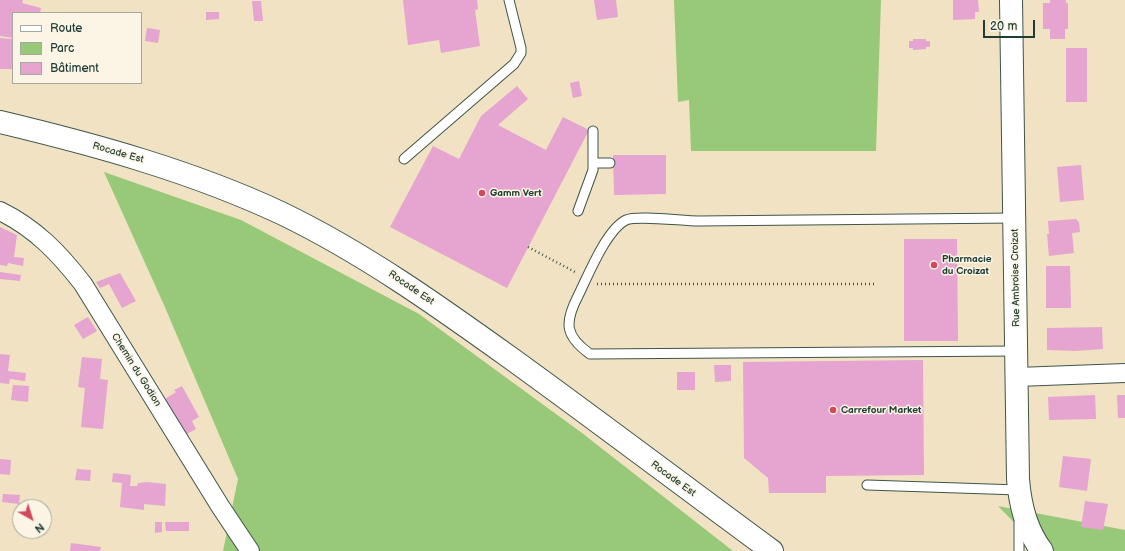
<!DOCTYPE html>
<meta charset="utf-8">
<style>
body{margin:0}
#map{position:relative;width:1125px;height:551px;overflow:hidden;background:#f0e2c3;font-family:"Balsamiq Sans",sans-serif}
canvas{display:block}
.legend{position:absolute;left:12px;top:12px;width:130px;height:72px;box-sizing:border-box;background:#fcf5e5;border:1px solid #a4ab9e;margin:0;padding:5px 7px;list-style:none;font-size:12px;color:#1f3d34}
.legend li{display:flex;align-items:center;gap:8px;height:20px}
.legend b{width:20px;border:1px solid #a4ab9e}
.north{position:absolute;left:12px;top:499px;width:40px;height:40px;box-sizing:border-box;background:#fcf5e5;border:1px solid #a4ab9e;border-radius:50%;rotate:141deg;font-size:11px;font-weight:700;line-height:16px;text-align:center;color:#1f3d34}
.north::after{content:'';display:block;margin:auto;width:14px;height:18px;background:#d1495b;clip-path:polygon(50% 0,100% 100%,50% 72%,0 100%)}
.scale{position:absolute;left:983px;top:20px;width:52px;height:18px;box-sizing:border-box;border:2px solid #1f3d34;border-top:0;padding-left:5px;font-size:12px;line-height:14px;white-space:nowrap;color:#1f3d34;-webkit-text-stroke:3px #fcf5e5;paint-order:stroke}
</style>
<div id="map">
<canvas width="1125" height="551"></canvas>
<ul class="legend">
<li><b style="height:5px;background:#fff"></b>Route</li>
<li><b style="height:11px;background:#98c979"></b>Parc</li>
<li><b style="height:11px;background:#e6a4d0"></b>Bâtiment</li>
</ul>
<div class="north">N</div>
<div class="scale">20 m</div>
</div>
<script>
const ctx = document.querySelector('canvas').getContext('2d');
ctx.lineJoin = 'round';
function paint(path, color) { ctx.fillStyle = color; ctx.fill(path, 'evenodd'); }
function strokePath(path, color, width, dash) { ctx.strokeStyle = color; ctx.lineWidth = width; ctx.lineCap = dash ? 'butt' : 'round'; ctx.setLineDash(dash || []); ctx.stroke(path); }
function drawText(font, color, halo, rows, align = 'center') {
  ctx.font = font + ' "Balsamiq Sans",sans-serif'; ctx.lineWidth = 3; ctx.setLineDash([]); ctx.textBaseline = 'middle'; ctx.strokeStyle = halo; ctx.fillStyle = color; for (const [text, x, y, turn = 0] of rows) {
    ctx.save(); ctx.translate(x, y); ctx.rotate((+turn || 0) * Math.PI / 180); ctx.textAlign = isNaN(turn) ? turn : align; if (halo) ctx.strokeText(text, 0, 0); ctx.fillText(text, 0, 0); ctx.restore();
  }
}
paint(new Path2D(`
 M674,0H881L876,151H691L689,100L678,102Z
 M104,172L241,220L419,314L582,433L733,551H223L238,479L164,305Z
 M998,506L1125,530V551H1042Z`), '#98c979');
paint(new Path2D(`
 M0,0H23L22,3L41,8L40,13H13V38L0,36Z
 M403,0H477L478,9L475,10L480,46L441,53L439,40L408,45Z
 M594,0H616L618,17L597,20Z
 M953,0H978L979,12H975V19L953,20Z
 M1050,0H1066V3H1068V29H1065V39H1050V29H1043V3H1050Z
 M252,1H261L263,21H254Z
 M206,12H219V19L206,20Z
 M147,28L160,30L158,43L145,41Z
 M0,38L13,39V69H0Z
 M913,39H926V41H930V47H926V49L913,50V48H909V41H913Z
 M1066,48H1087V102H1066Z
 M579,81L582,96L573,98L570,83Z
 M517,86L528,99L498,125L546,150L563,117L589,130L507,288L390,227L433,146L459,159L481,116Z
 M613,155H666V194L614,195Z
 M1081,165L1084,200L1060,202L1057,167Z
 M1076,219L1079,222L1080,232L1072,233L1074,253L1049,256L1047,234H1049L1048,221Z
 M0,227L17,235L14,257L24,258L23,266L8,263L7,266L0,265Z
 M904,239H957L958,341H904Z
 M1046,266H1070L1071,308H1046Z
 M0,272L21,275L20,281L0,279Z
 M120,273L136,301L122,308L109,284L100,288L96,282Z
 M88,317L97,331L83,339L74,325Z
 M1102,327L1103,349L1075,351L1047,350V328Z
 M0,354L10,355L8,371L26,373L25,381L10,379L9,384L0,383Z
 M82,357L102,359L100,379L108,380L103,429L81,427L85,388L78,387Z
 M923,360L924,475L826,476V493H769L768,478L744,458L743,362Z
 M714,365H731V381L715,382Z
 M677,372H695V390H677Z
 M13,385L29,386L28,402L11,400Z
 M182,386L199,417L192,421L196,429L187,434L165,399L176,392L174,390Z
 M1095,395L1096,419L1049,420L1048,397Z
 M1117,395H1125V418H1118Z
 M1063,456L1091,459L1087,491L1059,487Z
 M0,459L11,460L10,475L0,474Z
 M77,469L91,470L90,481L75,480Z
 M113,473L131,475L130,486H137L138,483L147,482L166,484L165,506L144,504V510L120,507L122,483L112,482Z
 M3,494L20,495L19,504L2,502Z
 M1085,501L1108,504L1103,530L1081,527Z
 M155,522H162V532L155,533Z
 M165,522H189V531H166Z
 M71,543L101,547L100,551H70Z`), '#e6a4d0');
const lane = new Path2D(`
 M404,159L514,64L521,53V48L509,0
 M594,163H610
 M578,211L593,170V131
 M1015,218C909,219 804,220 698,221C683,221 637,215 626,220C606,230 588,276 578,296C564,323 565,336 590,354L1017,351
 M867,485L1019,490
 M1019,522V551`);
const street = new Path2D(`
 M0,211C35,228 59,253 83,284L220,506L250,551
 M1017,377L1125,373`);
const secondary = new Path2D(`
 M1011,0L1018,479C1020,505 1026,530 1042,551`);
const primary = new Path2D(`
 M0,122C96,145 191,171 281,213C364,253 438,306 512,359C599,422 685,487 772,551`);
strokePath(lane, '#3e5649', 11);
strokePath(street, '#3e5649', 20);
strokePath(secondary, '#3e5649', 24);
strokePath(primary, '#3e5649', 24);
strokePath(new Path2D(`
 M528,247L575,272
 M597,284H874`), '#3e5649', 2.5, [1, 3]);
strokePath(lane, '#fff', 9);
strokePath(street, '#fff', 18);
strokePath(secondary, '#fff', 22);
strokePath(primary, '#fff', 22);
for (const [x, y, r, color] of [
 [482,193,4,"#d1495b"],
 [934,265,4,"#d1495b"],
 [833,410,4,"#d1495b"]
]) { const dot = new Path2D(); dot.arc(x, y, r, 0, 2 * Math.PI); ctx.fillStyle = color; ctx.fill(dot); strokePath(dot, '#fcf5e5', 1.5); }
drawText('10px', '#1f3d34', '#fcf5e5', [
 ["Rocade Est",118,153,16],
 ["Rue Ambroise Croizat",1016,278,-91],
 ["Rocade Est",411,288,34],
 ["Chemin du Godion",136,370,58],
 ["Rocade Est",673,479,36]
]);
drawText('bold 10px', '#1f3d34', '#fcf5e5', [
 ["Gamm Vert",490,193],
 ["Pharmacie",942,259],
 ["du Croizat",942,271],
 ["Carrefour Market",841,410]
], 'left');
</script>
